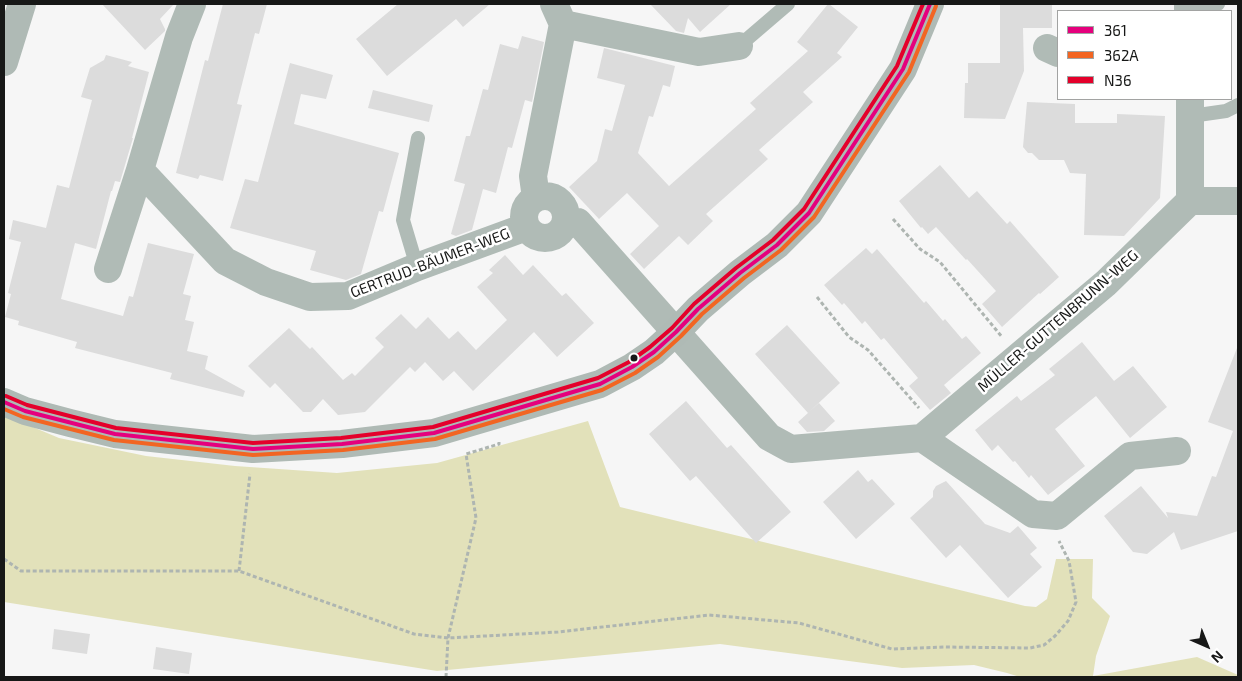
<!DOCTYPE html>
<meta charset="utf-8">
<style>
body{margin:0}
#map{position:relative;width:1242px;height:681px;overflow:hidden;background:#f6f6f6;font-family:"Exo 2",sans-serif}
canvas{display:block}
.frame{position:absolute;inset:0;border:5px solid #171817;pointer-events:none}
.legend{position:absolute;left:1057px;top:10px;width:175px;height:90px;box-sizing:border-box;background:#fff;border:1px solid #a2a3a2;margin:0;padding:6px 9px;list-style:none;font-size:15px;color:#171817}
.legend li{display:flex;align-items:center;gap:10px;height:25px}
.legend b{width:25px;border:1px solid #a2a3a2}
.north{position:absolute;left:1182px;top:621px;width:50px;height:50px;-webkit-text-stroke:4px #fff;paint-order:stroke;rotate:136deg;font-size:14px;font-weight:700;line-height:20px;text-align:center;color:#171817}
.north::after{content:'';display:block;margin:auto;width:18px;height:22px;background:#171817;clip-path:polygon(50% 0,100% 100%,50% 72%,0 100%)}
</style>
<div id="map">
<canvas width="1242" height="681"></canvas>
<div class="frame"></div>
<ul class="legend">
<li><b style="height:6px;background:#e5007d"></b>361</li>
<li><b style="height:6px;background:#f26522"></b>362A</li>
<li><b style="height:6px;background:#e4002b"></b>N36</li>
</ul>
<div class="north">N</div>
</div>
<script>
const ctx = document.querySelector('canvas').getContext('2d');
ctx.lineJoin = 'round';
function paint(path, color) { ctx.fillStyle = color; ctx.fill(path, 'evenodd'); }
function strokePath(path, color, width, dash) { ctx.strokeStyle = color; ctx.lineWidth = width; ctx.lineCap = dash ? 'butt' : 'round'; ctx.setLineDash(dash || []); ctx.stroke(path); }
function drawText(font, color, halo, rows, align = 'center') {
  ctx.font = font + ' "Exo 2",sans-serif'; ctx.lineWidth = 5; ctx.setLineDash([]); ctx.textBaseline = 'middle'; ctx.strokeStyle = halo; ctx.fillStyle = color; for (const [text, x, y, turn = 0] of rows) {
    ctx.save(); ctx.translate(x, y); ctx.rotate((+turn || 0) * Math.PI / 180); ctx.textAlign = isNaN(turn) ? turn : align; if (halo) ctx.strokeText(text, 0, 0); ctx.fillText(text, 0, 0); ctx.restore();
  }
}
paint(new Path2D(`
 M4,415L59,438L146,456L235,466L337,473L437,463L588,421L620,507L1025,606L1036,607L1047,599L1056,559H1093L1092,598L1110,616L1096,656L1093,676L1197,657L1238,675V677H1020L1007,673L974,665L902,668L720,644L437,671L4,602Z`), '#e2e1ba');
paint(new Path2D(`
 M102,4H174L160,19L165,29V31L145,50Z
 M223,4H267L259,34L255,33L237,104L242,105L223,181L200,175L198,179L176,173L205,60L208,61Z
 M398,4H490L463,27L456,19L387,76L356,39Z
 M650,4H731L700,32L688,18L684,33L676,31Z
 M828,4H829L858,27L837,53L842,57L803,92L813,102L759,150L768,159L706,214L713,221L688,245L679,236L644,269L630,254L659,226L627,193L599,219L569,187L597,161L605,129L612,131L625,85L597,78L604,48L675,66L670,87L663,85L653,117L649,116L638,153L669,186L756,109L750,103L808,51L797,42Z
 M1000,4H1052V28H1023L1024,71L1005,119L964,118L965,83H968V63H1000Z
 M522,36L544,42L532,102L525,100L512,148L508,147L496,193L483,189L472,230L456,236L451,234L465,184L454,181L466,136H470L483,89L488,90L500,44L518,49Z
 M106,55L132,62L128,66L149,72L132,138H133L125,165L120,182L115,181L112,191H111L96,249L75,243L61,299L123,316L129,296L133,297L148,243L194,254L183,294L191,296L185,320L194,322L187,351L208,356L205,369L245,391L243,397L170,379L172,373L75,348L77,342L18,325L19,321L5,317L11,294L8,293L21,242L9,239L13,220L46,228L57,185L69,188L92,100L81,97L90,68L104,60Z
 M290,63L333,75L326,99L301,94L294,124L399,153L383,212L379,211L361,274L346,280L310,270L316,251L230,228L245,179L258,182Z
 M373,90L433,105L429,122L368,108Z
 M1027,102L1075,104V123H1117V114L1165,116L1160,198L1124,236L1084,235L1086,174L1070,173L1064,160H1039L1032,153H1028L1023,147Z
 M940,165L969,198L977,191L1007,224L1010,221L1059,277L1040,294L1039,293L1002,327L982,304L996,291L967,259L966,260L936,227L928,234L922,227L921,228L899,201Z
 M866,248L872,254L877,249L924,303L926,301L943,321L945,319L962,339L966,336L981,353L944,385L951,393L930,410L909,386L918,378L884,338L881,340L865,321L862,324L844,303L842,305L824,285Z
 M505,255L523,275L533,265L562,296L566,293L594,323L557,357L534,332L473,391L454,371L443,381L425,362L415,372L410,367L365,412L338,415L323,399L311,412H303L275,383L270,388L248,366L289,328L310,349L312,347L343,380L352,373L355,376L384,347L375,338L401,314L416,329L428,317L449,339L458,331L476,350L507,320L477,287L493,273L489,270Z
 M787,325L840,383L808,413L755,354Z
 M1082,342L1114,381L1133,366L1167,407L1130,438L1096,396L1055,429L1085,466L1048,495L1031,475L1029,478L1015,461L1013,462L998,445L992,451L975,430L1017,396L1021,401L1055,375L1049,369Z
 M1237,348H1238V531L1181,550L1174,532L1147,554L1133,552L1104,516L1141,486L1168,518L1166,512L1197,516L1212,476L1216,477L1233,431L1208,422Z
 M686,401L727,448L731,445L791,512L756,543L696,476L690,481L649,434Z
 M819,403L835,421L824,431L807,432L798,422Z
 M858,470L868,482L872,479L895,504L856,539L823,502Z
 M946,481L985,524L1010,533L1018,526L1037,548L1030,554L1042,567L1008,598L960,545L946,558L910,518L933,497V491L936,486Z
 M54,629L90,634L87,654L52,649Z
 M156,647L192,653L189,674L153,669Z`), '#dcdcdc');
strokePath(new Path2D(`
 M893,219L920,249L940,262L1002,337
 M817,297L849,337L868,350L919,408
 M4,559L21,571H239L414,634L448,638L558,632L709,615L799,623L892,649L945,647L1030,648L1044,645L1055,636L1068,621L1076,602L1069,561L1059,541
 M239,571L250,474
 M446,677L448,638L476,518L466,454L499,444V442`), '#aeb5b1', 3, [4, 2.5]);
strokePath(new Path2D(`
 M1200,11L1218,4
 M739,46L788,4
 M1191,116L1226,111L1238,105
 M417,267L403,220L418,138`), '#b0bbb6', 14);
strokePath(new Path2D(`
 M192,4L179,37L140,170L225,261L266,282L310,297L348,296L417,267L526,227
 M1188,4V11
 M563,24L699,52L739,46
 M1047,48L1058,53
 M1190,99V201H1238
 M524 217a21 21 0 1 1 42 0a21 21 0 1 1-42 0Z
 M536,198L533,176L563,24L554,4
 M566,222H578L769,437L791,449L922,438L1033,514L1057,516L1130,456L1177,451
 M108,269L140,170
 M922,438L1106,283L1190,201`), '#b0bbb6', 28);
strokePath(new Path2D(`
 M4,62L22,4
 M4,402L25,411L70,423L115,434L253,449L342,444L434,433L600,384L632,367L654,352L676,332L698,309L740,273L777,245L809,213L903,69L930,4`), '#afbab5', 28);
strokePath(new Path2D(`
 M4,402L25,411L115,434L253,449L342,444L434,433L600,384L632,367L654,352L676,332L698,309L740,273L777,245L809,213L903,69L930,4`), '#e5007d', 4);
strokePath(new Path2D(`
 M4,409L23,417L114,440L253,455L343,450L435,439L602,390L635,373L658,357L681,336L702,314L744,278L781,250L814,217L909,72L936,6`), '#f26522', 4);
strokePath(new Path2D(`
 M6,396L27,405L116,428L253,443L341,438L433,427L598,378L629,362L650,347L672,328L694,304L736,268L773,240L804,209L897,66L923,4`), '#e4002b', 4);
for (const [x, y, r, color] of [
 [634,358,4.5,"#171817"]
]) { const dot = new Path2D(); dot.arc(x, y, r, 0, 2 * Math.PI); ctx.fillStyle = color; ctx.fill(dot); strokePath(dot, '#fff', 2); }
drawText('15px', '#171817', '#fff', [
 ["GERTRUD-BÄUMER-WEG",430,263,-21],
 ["MÜLLER-GUTTENBRUNN-WEG",1058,321,-41]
]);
</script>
